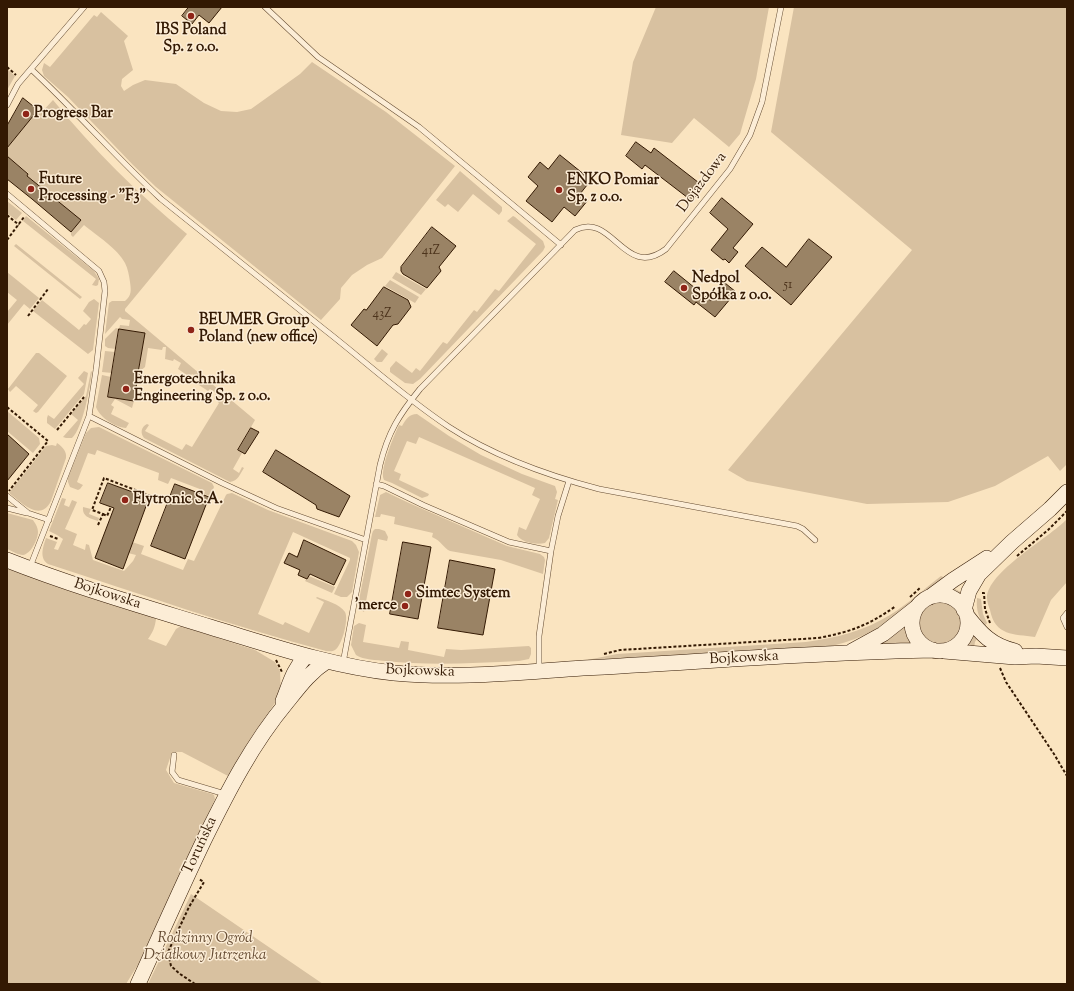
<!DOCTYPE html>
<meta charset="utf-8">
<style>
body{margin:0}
#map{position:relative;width:1074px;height:991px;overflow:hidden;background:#fae4c0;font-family:"Sorts Mill Goudy",serif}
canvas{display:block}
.frame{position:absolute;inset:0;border:8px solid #331903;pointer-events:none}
</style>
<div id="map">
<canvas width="1074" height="991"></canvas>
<div class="frame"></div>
</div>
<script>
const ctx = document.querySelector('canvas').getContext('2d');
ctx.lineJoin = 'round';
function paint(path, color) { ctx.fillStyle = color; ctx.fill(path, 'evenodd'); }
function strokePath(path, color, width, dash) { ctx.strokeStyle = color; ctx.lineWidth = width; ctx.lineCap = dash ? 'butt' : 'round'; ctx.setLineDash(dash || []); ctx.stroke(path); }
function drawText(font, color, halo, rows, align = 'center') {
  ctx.font = font + ' "Sorts Mill Goudy",serif'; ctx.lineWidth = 3; ctx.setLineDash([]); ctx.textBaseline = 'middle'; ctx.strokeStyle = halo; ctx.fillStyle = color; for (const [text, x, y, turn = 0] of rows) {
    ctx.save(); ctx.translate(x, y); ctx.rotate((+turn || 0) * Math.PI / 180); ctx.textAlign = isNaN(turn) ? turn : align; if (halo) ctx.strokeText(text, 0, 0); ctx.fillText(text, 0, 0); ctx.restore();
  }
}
paint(new Path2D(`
 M656,7H769L756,79L740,134L729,147L694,118L672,143L621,135L633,62Z
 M794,7H1067V464L1060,471L1048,456L995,486L948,502L867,504L747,481L728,470L912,250L771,132Z
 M101,12L128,36L124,41L133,70L122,79L121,86L124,91L133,85L145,80L176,84L204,103L221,111L237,112L251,109L300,74L312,62L386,112L455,166L382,258L367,265L352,275L341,288L340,299L321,320L156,187L133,165L68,97L44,76L42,70L44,63L50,67L94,15L97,17Z
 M8,70L15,76L7,90V71Z
 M53,100C93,149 138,194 187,234L125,309V311L255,420L238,450L242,453L233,469L239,473L242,467L244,468C240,474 238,481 230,482L144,438C140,433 141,427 147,424L149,425L145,431L182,450L186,444L192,447L219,403L214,398L216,393L210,389L208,391L196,383L199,378L192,374L190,377L178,369L181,363L174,359L173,361L165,359L166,347H163L162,350L148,348L145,367L139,372L144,333L119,329L116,349L108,348L105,346V339L116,328L119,329L120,325L129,326L130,320L122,319L120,317L105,334L109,303L112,301H125C132,295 131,290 130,282C129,275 128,269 125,263C118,249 96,235 84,225L73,237L71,235V232L80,220L27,176L28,173L7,156V148L38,110L41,113Z
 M460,171L502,207V211L499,215L473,194L458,212L448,204L445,207L436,200Z
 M7,201L22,213L16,220L7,213Z
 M26,216L94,271L99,279L98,285L96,286L92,285L96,279L23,221Z
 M513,216L515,217L543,241L545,247L543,251L420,379L413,384L405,383L390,372V368L396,361L412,373L416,368L420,371L443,342L447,344L474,310L477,312L495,289L499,291L536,244L507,221Z
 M16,244L82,297L80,299L14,246Z
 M7,272L39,298L30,309L24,304L7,325V312L17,300L7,292Z
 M396,272L426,289L421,295L392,278Z
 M390,280L419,297L415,303L385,286Z
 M94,299L99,303L93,350L88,354L33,311L42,300L79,330L84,324L86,325L91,319L83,311L89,302Z
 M382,349L388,354L382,362H377L374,359Z
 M105,351L115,352L112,373L102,372Z
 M36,353H39L67,376L38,412L36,413L33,411L38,405L16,386L10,392L8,389Z
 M84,371L88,373L84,394L55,429L47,423V418L48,415L54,419L84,384L78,378Z
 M91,371L92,372C90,387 83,428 72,438H66L63,437L78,420L71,414L86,396Z
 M102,375L111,377L108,397L134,401L132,408L115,399L111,405L114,407L111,414L129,423L126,428C115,427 100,418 96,407Z
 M7,411L39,438L40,444L33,453L7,431Z
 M417,414L449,436L481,455L522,474L555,486L557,492L555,499L558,500L549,538L545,543C537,545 522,543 517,535L519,527L526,530L540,499L532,495L535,488L419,437L416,444L407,441L394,471L401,474L399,480L429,494L428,496L422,498L392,483L384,480C379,470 394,436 399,425L402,426C406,419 409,414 417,414Z
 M99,427L212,483L214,487L210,496L204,494L205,491L171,478L168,484L158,480L159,473L97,450L95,455L88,453L77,482L83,485L80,489L78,490L70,487L68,482V478L86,433L91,428Z
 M57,443C63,447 67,452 66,458L51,501C40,523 21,502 9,493L46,446L52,445L56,446Z
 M386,492L409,503L507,546L540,554L544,557L545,560L543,574L501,560L450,551C443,548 442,541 432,537L433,533L394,524L395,517L381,514L380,517H375L380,495Z
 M232,493L268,510L352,541L356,545L359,552L352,592L347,597H341L334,594L350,560V558L293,532L258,614L283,625L285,622L309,633L324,602L316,598L317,597C325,600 340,604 345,612C349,619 342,646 335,650C332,652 329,651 326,651C232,626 140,594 48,564C39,558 43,547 46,538L57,542L54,549L58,550L63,539L57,535L49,531L62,498L66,499L64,505L69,507L72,500L77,502L65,529L77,534L73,545L85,550L86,544L89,545L93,560L124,571L133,561L136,555L128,553L132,542L144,546L141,554L183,570L188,559L194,561L226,495L227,494Z
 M83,507L91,509L89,514L99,518L98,521C90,518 82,517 83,507Z
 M7,513L33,520C35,523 38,527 38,532C38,539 31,554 23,555C18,555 12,551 7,549Z
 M1067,519V582L1051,600L1035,637C1014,634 995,636 990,610C989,607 987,602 987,598C987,572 1049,538 1067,519Z
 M375,529H379L385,531L388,537L387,541L378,539L364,612L361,610L358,605L372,534L373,531Z
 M7,568L153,616L156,619C155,627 153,632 148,639L166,646L176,629L181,626L255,650L275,662L280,671L281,694L247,744L228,776L182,752H172L166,770L174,783L212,794L214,795L215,799L139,963L126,984H7Z
 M309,576L335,587L332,593L305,581Z
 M941,576L945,578C919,598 894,621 864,635C851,641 837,645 823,648L587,660L617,654L806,642C836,638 864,631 890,615C908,604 924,589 941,576Z
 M952,587L964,594L963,601L955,596L947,592Z
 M977,598L981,599L983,614L987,623L985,626C978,617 976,609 977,598Z
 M920 623a20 20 0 1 1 40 0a20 20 0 1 1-40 0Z
 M908,621L910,633L918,645L870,647Z
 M359,623L366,625L363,642L399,648L401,641L409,642L408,650L444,657L446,649L461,650L529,646L531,648V654L529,659L519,661C475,663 430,666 386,661C376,660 364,660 356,655L351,645L354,626Z
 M971,628L978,637L975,642L974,648H960C967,642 969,636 971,628Z
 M191,894L323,984H148Z`), '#d8c1a0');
const building = new Path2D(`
 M189,7H222L209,23L199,15L192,24L182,16Z
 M23,98L38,110L7,148V126Z
 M636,142L651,153L654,148L703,186L692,201L645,165L642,169L626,156Z
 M560,155L591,180L580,194L588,200L575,216L564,207L552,222L526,201L538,186L528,177L540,162L548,169Z
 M7,156L28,174L27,176L81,220L71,232L32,199L7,179Z
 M722,198L753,224L733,248L738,252L729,263L725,259L723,260L711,250L728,229L710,213Z
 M432,227L456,246L439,267L441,271L427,288L403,274L401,271V267Z
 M809,239L832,257L791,305L745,266L762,247L786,267Z
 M674,271L711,301L725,283L736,292L715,317L696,302L694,305L665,282Z
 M384,287L408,300L411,307L398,324L393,325L377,346L351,325L364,309L366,310Z
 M119,329L145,333L138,373L142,378L137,381L134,401L108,397Z
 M251,428L259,432L245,454L238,450Z
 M7,434L29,454L7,481Z
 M276,450L350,496L339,517L317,509L316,505L263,472Z
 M108,483L149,498L123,569L95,558L114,508L100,503Z
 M175,484L209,497L185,559L151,546Z
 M304,540L346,560L334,585L310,574L307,579L298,575L300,570L284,563L289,553L297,557Z
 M403,542L431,547L418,619L390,614Z
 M450,560L495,569L483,635L438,628Z`);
paint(building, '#9a8365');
strokePath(building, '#331903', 1);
const lane = new Path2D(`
 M265,7L318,57L419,127L561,245
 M31,69C76,111 116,157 161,199C216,243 270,286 325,330C366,362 405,398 449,427C495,457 546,475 599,489L797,526L803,529L815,540
 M7,105L18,84L84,7
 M7,194L99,271L104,282L105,291L96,370L89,416L30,567
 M89,416L222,483L276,508L366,540
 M376,484L384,486L423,505L509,542L551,551
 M7,496L28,513L49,520
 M7,508L27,513
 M1067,613L1063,618L1067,627
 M343,663L380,465C388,432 399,415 420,389L575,230C613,211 624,281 666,249L730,169L750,135L762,102L781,7
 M539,669V636L551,551L558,516L569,481
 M174,755L172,772L178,780L225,794`);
const secondary = new Path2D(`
 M7,560C73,586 142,606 210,627C270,645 330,666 394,673C456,679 520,672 583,668C699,662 817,652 933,650
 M912 623a28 28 0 1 1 56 0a28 28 0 1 1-56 0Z
 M930,597L953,580L987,558
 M964,610L969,591L979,574L1012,542L1050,509L1067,492
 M967,616C981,634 992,646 1015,651
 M852,651L883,634L916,608
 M944,651L1015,657L1036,656L1067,658
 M283,701C290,684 293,670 306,656
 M138,984C160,936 181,888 204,840C228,791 252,744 287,702C299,687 310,672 327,661`);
strokePath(lane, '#654c32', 6);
strokePath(secondary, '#331903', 16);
strokePath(new Path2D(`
 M7,67L16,75
 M7,215L19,225
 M7,240L24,217
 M28,316L48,289
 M7,407L48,441L9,491
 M57,430L84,397
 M103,514L107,516L111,507
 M98,525L103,514L92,510L104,478L151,496
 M50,536L58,539
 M1017,556L1048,530L1067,511
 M982,593H984L985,609L990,623
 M910,597L920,588
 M604,654L620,650L818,638C851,632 869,625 896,606
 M276,660L282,672
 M1000,668L1006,682L1054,754L1067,776
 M195,984L180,974L171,966L168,952L189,907L204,882L199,879`), '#331903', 2, [3, 2]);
strokePath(lane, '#fcedd6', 5);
strokePath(secondary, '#fcedd6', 15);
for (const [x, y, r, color] of [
 [191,16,4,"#8f2418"],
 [26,114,4,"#8f2418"],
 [31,189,4,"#8f2418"],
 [559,190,4,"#8f2418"],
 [684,288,4,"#8f2418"],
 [191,330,4,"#8f2418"],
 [126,389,4,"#8f2418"],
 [125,500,4,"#8f2418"],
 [408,594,4,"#8f2418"],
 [405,606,4,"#8f2418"]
]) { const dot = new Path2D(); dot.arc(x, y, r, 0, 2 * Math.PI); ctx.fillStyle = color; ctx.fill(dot); strokePath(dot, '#fcedd6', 1.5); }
drawText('13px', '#4d341c', null, [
 ["41Z",431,252],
 ["51",788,286],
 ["43Z",382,315]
]);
drawText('bold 15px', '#331903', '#fcedd6', [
 ["IBS Poland",191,31,"center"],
 ["Sp. z o.o.",191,48,"center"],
 ["Progress Bar",34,114],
 ["Future",39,180],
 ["Processing - \"F3\"",39,197],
 ["ENKO Pomiar",567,181],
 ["Sp. z o.o.",567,198],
 ["Nedpol",692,279],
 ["Spółka z o.o.",692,296],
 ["BEUMER Group",199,321],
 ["Poland (new office)",199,338],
 ["Energotechnika",134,380],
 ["Engineering Sp. z o.o.",134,397],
 ["Flytronic S.A.",133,500],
 ["Simtec System",416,594],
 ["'merce",397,606,"right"]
], 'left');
drawText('15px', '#331903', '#fcedd6', [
 ["Dojazdowa",703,183,-53],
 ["Bojkowska",107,595,18],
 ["Bojkowska",744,659,-3],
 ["Bojkowska",420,672,2],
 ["Toruńska",201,846,-65]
]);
drawText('italic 15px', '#654b32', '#fcedd6', [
 ["Rodzinny Ogród",205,939],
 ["Działkowy Jutrzenka",205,956]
]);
</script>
